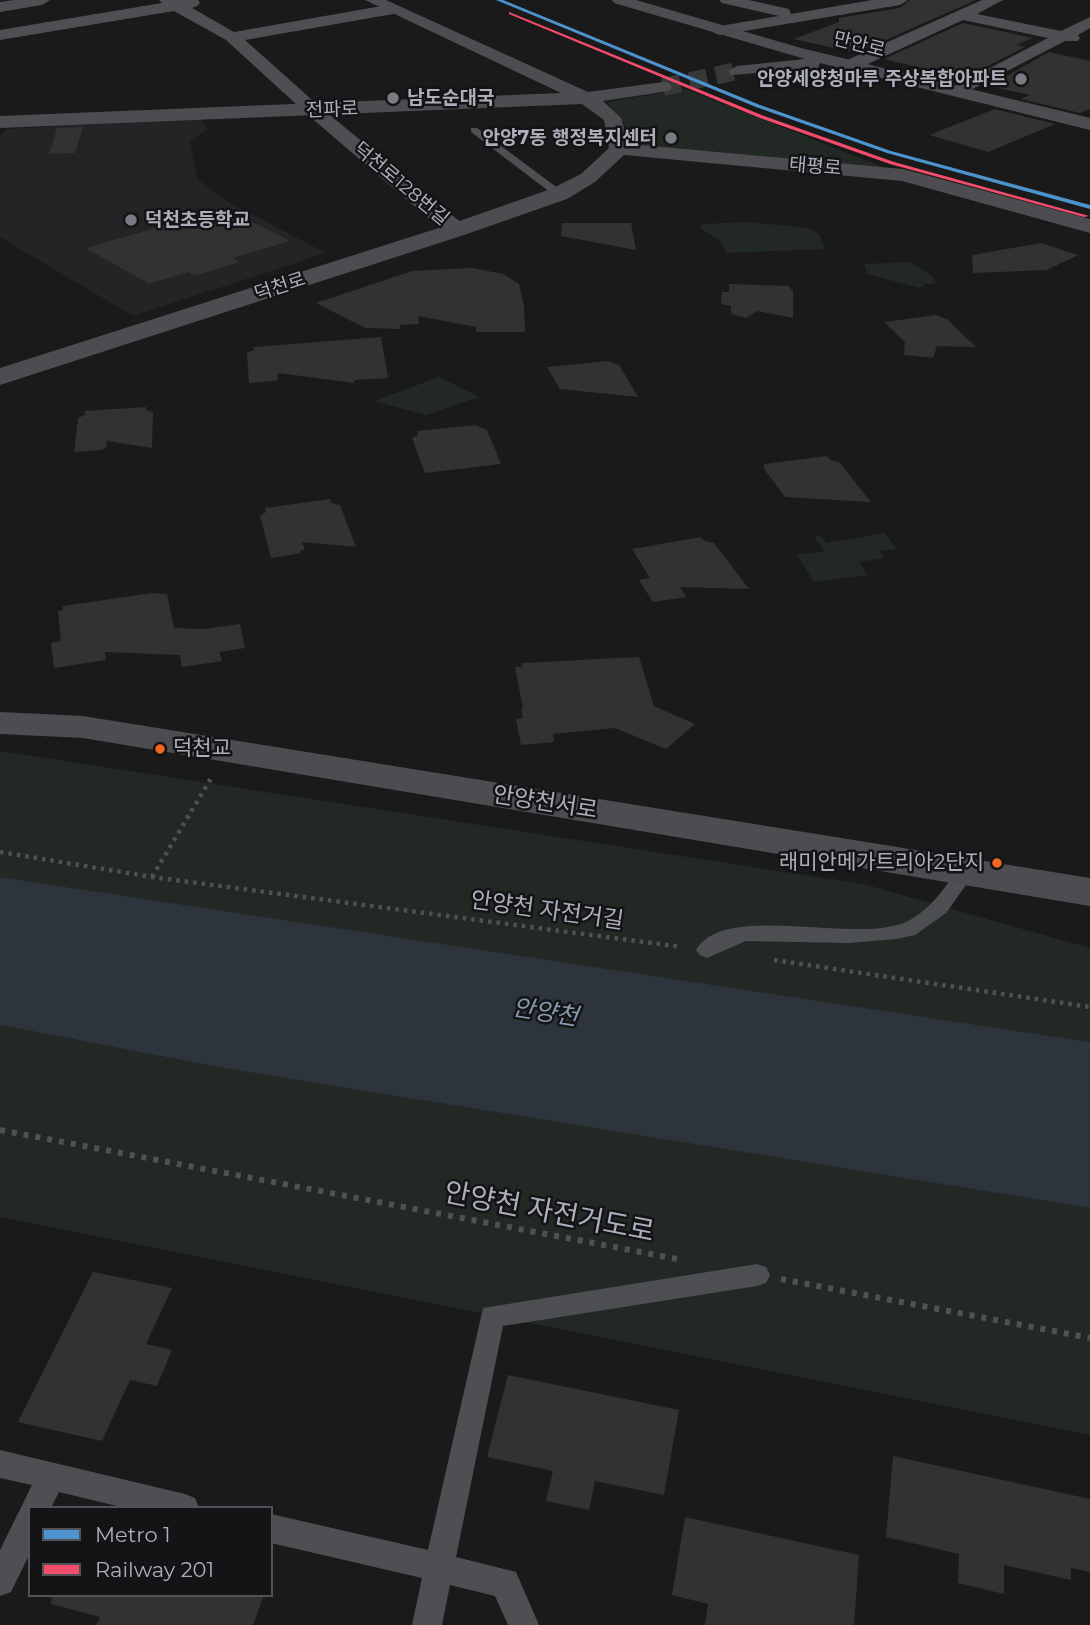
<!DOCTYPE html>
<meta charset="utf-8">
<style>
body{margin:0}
#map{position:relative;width:1090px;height:1625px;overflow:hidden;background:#1a1a1a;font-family:Montserrat,sans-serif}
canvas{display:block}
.legend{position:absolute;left:28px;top:1506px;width:245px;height:91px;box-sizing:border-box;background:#141416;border:2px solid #515258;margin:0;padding:9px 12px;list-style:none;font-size:21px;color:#acafba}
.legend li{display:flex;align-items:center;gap:14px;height:35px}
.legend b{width:35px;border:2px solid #515258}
</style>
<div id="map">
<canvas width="1090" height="1625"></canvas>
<ul class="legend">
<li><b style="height:9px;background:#4d94ce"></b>Metro 1</li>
<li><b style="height:9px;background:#f44d6c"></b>Railway 201</li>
</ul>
</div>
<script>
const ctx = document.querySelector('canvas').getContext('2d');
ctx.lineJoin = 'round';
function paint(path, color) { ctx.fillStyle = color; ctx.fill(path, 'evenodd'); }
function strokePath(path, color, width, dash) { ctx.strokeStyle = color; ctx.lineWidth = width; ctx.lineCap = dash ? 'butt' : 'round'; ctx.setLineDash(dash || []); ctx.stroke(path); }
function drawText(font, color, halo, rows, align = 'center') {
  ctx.font = font + ' Montserrat,"Noto Sans KR",sans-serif'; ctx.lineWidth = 5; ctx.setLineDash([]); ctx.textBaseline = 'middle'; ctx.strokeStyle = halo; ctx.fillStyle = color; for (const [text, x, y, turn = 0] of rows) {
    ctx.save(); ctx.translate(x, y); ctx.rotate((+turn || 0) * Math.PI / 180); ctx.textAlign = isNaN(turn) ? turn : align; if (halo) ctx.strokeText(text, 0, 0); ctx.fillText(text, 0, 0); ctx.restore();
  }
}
paint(new Path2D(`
 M202,118L207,129L190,142L197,179L230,203L326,253L133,316L0,237V136L7,129Z`), '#242426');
paint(new Path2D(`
 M686,89L903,175L640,145L607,102Z
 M748,222L808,228L819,234L825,249L727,253L719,240L699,227L704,224Z
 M910,262L931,275L936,283L925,284L920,288L867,274L864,264Z
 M439,377L479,397L426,415L374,401Z
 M885,533L897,549L880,551L885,558L859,562L867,575L814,582L797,555L824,551L814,536H821L827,543Z
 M0,751L863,884L1090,948V1042L0,877Z
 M0,1025L223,1068L1090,1208V1435L0,1217Z`), '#222924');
paint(new Path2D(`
 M0,877L1090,1042V1208L223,1068L0,1025Z`), '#2d343c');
paint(new Path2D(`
 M910,0H976L856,53L794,39L839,22V18L900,8Z
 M963,23L1033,38L1016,45L1025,47L964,78L884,59Z
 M1049,52L1090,61V109L1080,113L1021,99L1030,95L989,86Z
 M995,109L1055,124L988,152L929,135Z
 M83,127L75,153L49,154L57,128Z
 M225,208L290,241L233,258L240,262L195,276L188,272L149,284L86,248Z
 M562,223H631L636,250L561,236Z
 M1041,243L1078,255L1047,270L973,273L972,255Z
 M472,268L503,274L519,284L524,306L525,332H476V327L418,316L419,324L400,325V329L365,328L316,303L412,271Z
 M729,284L788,286L793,291V318L757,311L746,318L731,314V306L721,304L722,292H729Z
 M936,315L947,319L976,347L937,346L933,358L904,355L905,342L884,322Z
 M381,337L388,378L354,380V383L278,373V379L275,381L249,383L247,353L254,350V347Z
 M608,361L619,365L638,397L560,389L547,367Z
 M146,407V410L153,412L152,448L107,441L106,448L102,450L74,452L78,418L85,415V411Z
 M476,425L487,430L501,464L425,473L412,438L418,435L417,431Z
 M827,456L830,460L839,462L871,502L785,497L764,469V464Z
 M330,499L331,503L340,505L356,547L302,542L305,550H300L301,553L271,558L260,516L266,512L265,508Z
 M701,537L704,541L714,543L749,589L680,587L686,597L653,602L639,580L650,578L632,549Z
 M152,593L167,594L174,628L204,629L240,624L245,648L219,652L222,661L182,667L180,655L105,652L106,660L54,668L51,643L61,641L58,611L63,610V606Z
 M639,657L654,706L695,724L666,749L615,728L553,734L554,742L521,745L516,719L523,718L521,709H523L515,667H522L521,663Z
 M93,1272L172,1288L146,1344L172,1350L157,1386L130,1380L102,1441L18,1422Z
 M508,1375L679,1410L664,1495L595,1481L589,1510L546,1501L553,1471L487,1457Z
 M893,1456L1090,1499V1572L1071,1568V1580L1004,1565V1594L958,1583L959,1554L886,1537Z
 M685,1517L859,1555L854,1625H705L708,1604L672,1595Z
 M52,1595H264L253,1625H96L100,1617L51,1604Z`), '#323232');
strokePath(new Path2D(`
 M663,87L737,71`), '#37383a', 18, [18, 9]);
strokePath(new Path2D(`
 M0,852L152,877L682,947
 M152,877L213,775
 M774,960L1090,1007`), '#505154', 4.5, [3.5, 5]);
strokePath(new Path2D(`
 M0,1130L677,1259
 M781,1279L1090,1338`), '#505154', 6, [5, 7]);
paint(new Path2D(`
 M471,128H477L563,192V196H555L471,132Z
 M966,864L973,866L976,871L946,913L915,935L896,939L849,943L746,941L707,958L700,955L696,950C725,900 859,946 908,921C931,909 946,887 959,866Z
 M757,1264L766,1267L770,1275L766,1283L757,1286L503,1326L456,1557L516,1572L539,1625H508L495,1596L450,1585L442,1625H412L422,1578L271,1543V1514L428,1550L483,1308Z
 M0,1450L185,1494L195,1498L199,1508H125L59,1492L51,1508H30V1553L11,1592L0,1596V1550L32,1485L0,1478Z`), '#4e4f53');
paint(new Path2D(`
 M14,0H50L42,5L0,12V2Z
 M159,0H198L200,3L197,6L192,8L234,32L393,4L398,6L401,9L393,14L245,40L320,107L464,225L467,230L464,235H448L308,115L226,40L174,11L0,40V30L162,3Z
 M719,0H749L789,9L791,14L872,0H908L900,5L720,35L714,33L712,30L714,27L779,16L722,3Z
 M982,0H1003L977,14L1061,31L1090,17V28L1078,35L1080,38L1078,41H1065L959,96L953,95L950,91L953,87L1048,38L963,20L857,69H845L843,65L845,61Z`), '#4e4f53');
paint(new Path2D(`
 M365,0H386L588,92L663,82L669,83L672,87L669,91L603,101L621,118L629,144L903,169L1090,219V233L902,181L624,155L595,182L567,199L464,235L0,385V368L448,225L551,189L581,174L609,148L604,120L582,104L0,128V116L561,93Z
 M612,0H636L801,48L1090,118V130L820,63L818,68L812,69L731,75L728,71L737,66L805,59L614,3Z
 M0,712L83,716L1090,878V906L83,738L0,734Z`), '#4d4d51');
paint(new Path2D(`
 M509,12L764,116L894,162L1089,216L1084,217L890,164L760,118L509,14Z`), '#f44d6c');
paint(new Path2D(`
 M496,0H503L760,105L891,151L1090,205V209L887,153L756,107Z`), '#4d94ce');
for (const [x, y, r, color] of [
 [1021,79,7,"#797b82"],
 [393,98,7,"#797b82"],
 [671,138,7,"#797b82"],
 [131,220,7,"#797b82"],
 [160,749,6,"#f26522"],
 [997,863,6,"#f26522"]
]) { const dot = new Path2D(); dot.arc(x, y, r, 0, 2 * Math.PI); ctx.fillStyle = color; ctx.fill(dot); strokePath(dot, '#141416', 2.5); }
drawText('19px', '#acafba', '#141416', [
 ["만안로",859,45,14],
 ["전파로",332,110,-2],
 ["태평로",815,167,5],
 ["덕천로128번길",401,184,40],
 ["덕천로",280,287,-18]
]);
drawText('bold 19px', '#acafba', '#141416', [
 ["안양세양청마루 주상복합아파트",1007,79],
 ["남도순대국",407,98,"left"],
 ["안양7동 행정복지센터",657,138],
 ["덕천초등학교",145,220,"left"]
], 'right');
drawText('21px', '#acafba', '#141416', [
 ["덕천교",173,749],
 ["래미안메가트리아2단지",984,863,"right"]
], 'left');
drawText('23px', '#acafba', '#141416', [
 ["안양천서로",545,803,9],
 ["안양천 자전거길",547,911,8]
]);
drawText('italic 24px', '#859ab3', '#141416', [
 ["안양천",545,1013,9]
]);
drawText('28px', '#acafba', '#141416', [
 ["안양천 자전거도로",549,1213,11]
]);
</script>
